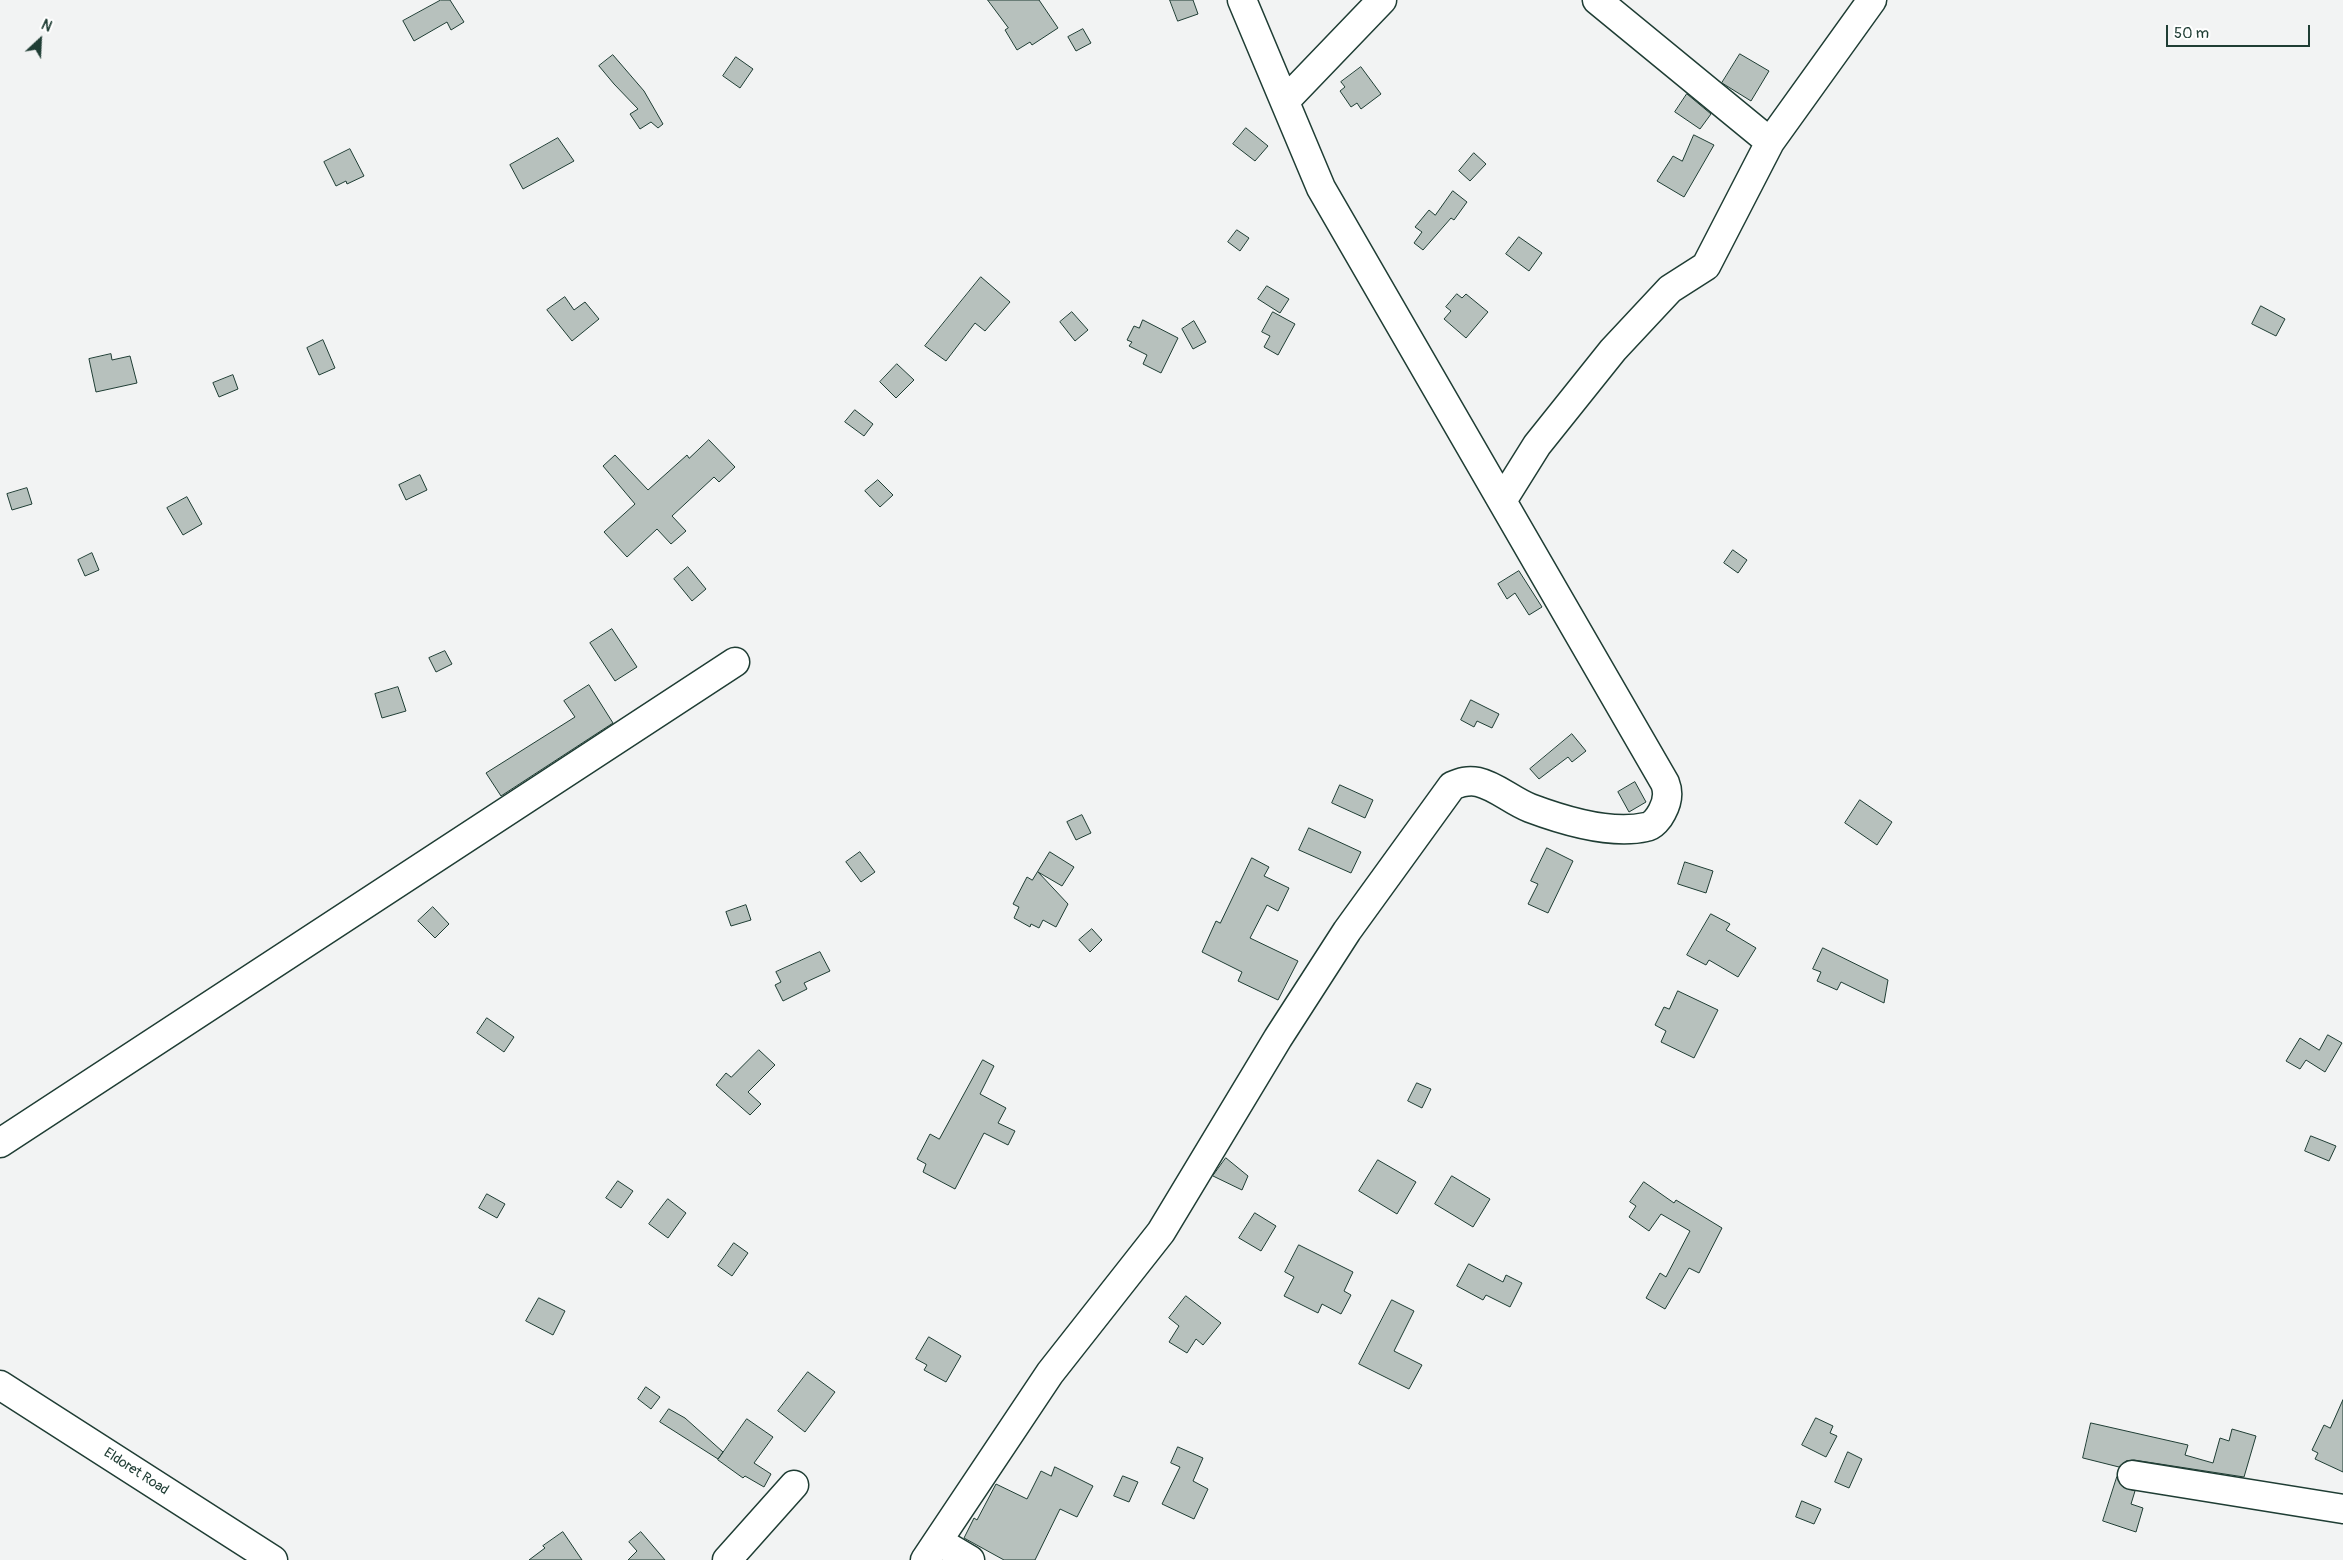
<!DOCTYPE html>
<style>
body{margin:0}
#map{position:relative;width:2343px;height:1560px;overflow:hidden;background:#f2f3f3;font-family:Pangolin,sans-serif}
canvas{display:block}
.north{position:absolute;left:15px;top:15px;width:50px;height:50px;-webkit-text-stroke:4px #fff;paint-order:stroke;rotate:25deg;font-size:14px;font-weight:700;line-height:20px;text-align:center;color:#1f3d34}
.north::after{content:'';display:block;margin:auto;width:18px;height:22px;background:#1f3d34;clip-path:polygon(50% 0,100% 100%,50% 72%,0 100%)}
.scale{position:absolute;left:2166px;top:25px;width:144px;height:22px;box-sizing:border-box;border:2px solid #1f3d34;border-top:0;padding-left:6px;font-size:15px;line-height:18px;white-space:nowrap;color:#1f3d34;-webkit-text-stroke:4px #fff;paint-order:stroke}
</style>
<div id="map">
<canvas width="2343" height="1560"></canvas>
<div class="north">N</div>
<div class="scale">50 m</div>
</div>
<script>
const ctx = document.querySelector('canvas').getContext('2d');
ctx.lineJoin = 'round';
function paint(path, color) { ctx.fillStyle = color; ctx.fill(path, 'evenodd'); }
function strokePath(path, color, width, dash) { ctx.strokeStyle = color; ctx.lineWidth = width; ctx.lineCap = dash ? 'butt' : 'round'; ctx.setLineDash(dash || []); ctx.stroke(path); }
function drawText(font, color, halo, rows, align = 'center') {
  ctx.font = font + ' Pangolin,sans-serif'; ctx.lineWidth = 4; ctx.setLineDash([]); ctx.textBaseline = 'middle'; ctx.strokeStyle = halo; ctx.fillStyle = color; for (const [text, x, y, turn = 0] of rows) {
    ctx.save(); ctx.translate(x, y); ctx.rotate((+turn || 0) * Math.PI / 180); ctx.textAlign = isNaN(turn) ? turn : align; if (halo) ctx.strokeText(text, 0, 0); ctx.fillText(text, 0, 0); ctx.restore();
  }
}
const building = new Path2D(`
 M441,0H450L464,22L451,30L447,22L414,41L403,21Z
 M988,0H1039L1058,28L1032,45L1030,42L1017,50L1005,30L1008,28Z
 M1170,0H1193L1198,14L1178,21Z
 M1083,29L1091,43L1076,51L1068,37Z
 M1740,54L1769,71L1751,101L1722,83Z
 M613,55L644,91L663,124L658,128L651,122L640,129L630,114L638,109L614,84L599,66Z
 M736,57L753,69L740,88L723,76Z
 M1361,67L1381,94L1361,109L1357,103L1351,107L1340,91L1345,87L1341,82Z
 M1687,94L1711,114L1700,129L1675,112Z
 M1246,128L1268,146L1255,161L1233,144Z
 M1694,135L1714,145L1684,197L1657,181L1673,156L1682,161Z
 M558,138L574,161L523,189L510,165Z
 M350,149L364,176L347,184L346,181L336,186L324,162Z
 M1474,153L1486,164L1470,181L1459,171Z
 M1453,191L1467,202L1454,220L1451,218L1423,250L1414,243L1422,232L1415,227L1429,210L1435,215Z
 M1237,230L1249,238L1240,251L1228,242Z
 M1519,237L1542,253L1529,271L1506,254Z
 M981,277L1010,302L985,331L975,323L946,361L925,346Z
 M1267,286L1289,299L1280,313L1258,299Z
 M1457,294L1462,298L1466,294L1488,312L1466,338L1444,319L1451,311L1446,307Z
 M565,297L574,310L585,302L599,319L572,341L547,310Z
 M2261,306L2285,319L2276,336L2252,324Z
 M1072,312L1088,330L1075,341L1060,322Z
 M1273,312L1295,324L1278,355L1264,347L1270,336L1262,332Z
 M1143,320L1178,338L1161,373L1143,364L1147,355L1129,346L1132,342L1127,340L1134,326L1139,328Z
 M1194,321L1206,342L1193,349L1182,329Z
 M323,340L335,368L319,375L307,348Z
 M111,354L112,360L130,356L137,383L96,392L89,359Z
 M897,364L914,380L896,398L880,382Z
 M233,375L238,389L219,397L213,383Z
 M855,410L873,424L864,436L845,422Z
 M709,440L735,467L719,482L714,477L672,516L686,531L671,544L657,529L627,557L604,532L635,504L603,466L615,455L648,490L687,455L689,458Z
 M420,475L427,490L406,500L399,485Z
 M878,480L893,495L880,507L865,491Z
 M27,488L32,504L12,510L7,494Z
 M187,497L202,524L183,535L167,508Z
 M1733,550L1747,560L1738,573L1724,563Z
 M92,553L99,570L85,576L78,560Z
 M688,567L706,589L692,601L674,579Z
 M1519,571L1542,607L1529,615L1515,593L1507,599L1498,584Z
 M612,629L637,667L615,681L590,643Z
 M445,651L452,664L436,672L429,658Z
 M589,685L613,723L501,796L486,773L575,717L564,701Z
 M398,687L406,711L382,718L375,694Z
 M1471,700L1499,714L1492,728L1477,721L1474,727L1461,720Z
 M1572,734L1586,751L1572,762L1568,757L1539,779L1530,769Z
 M1635,782L1646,802L1629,812L1618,792Z
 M1340,785L1373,800L1365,818L1332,803Z
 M1860,800L1892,822L1877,845L1845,823Z
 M1082,815L1091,833L1076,840L1067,822Z
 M1309,828L1361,852L1351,873L1299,850Z
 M1547,848L1573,861L1548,913L1528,904L1538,884L1531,881Z
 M860,852L875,872L861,882L846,862Z
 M1050,852L1074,867L1062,886L1038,872L1068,904L1056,927L1043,920L1039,928L1031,924L1030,927L1014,918L1019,907L1013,904L1027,877L1032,880Z
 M1252,858L1269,867L1264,876L1289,888L1278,911L1267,905L1250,938L1298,961L1278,1000L1238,981L1242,972L1202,952L1216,921L1220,923Z
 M1685,862L1713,871L1706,893L1678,884Z
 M746,905L751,920L731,926L726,912Z
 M433,907L449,924L435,938L418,921Z
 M1711,914L1730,924L1726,930L1756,948L1738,977L1709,960L1706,965L1687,955Z
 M1092,929L1102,940L1090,952L1079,940Z
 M1823,948L1888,980L1884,1003L1841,982L1837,990L1817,981L1821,972L1813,969Z
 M820,952L830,971L804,983L807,989L783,1001L775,985L781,982L776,972Z
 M1678,991L1718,1010L1694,1058L1661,1042L1666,1031L1655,1025L1664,1007L1669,1009Z
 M487,1018L514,1037L504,1052L477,1033Z
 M2328,1035L2342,1043L2325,1072L2306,1060L2300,1069L2286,1061L2300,1038L2319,1050Z
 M759,1050L775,1065L748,1092L761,1104L750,1115L716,1085L726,1073L731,1077Z
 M983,1060L994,1066L980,1094L1006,1108L998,1123L1015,1131L1008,1145L984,1133L955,1189L923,1172L926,1164L917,1159L930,1134L939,1139Z
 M1417,1083L1431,1089L1422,1108L1408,1101Z
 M2311,1136L2336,1146L2329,1161L2305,1151Z
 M1226,1158L1248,1176L1242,1190L1213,1176Z
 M1378,1160L1416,1182L1397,1214L1359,1191Z
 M1452,1176L1490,1199L1473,1227L1435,1204Z
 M618,1181L633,1191L621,1208L606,1198Z
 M1644,1182L1674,1203L1676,1200L1722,1228L1699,1273L1689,1268L1665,1309L1646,1298L1660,1273L1666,1277L1690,1231L1661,1214L1649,1231L1629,1217L1636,1206L1630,1202Z
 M487,1194L505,1204L497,1218L479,1208Z
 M668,1199L686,1213L668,1238L649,1224Z
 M1255,1213L1276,1226L1261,1251L1239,1238Z
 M734,1243L748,1253L732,1276L718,1266Z
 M1299,1245L1353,1272L1344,1291L1351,1295L1341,1314L1322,1304L1318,1313L1284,1296L1294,1277L1285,1272Z
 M1469,1264L1503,1282L1506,1275L1522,1283L1510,1307L1486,1295L1483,1300L1457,1286Z
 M1186,1296L1221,1323L1203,1345L1196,1339L1187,1353L1169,1342L1179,1326L1169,1318Z
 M539,1298L565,1311L553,1335L526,1321Z
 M1392,1300L1414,1311L1394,1351L1422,1365L1409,1389L1359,1364Z
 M929,1337L961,1356L946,1382L924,1370L927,1365L916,1359Z
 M808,1372L835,1392L805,1432L778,1411Z
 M646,1387L660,1397L651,1409L638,1399Z
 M2343,1400V1472L2315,1459L2318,1453L2312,1450L2324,1425L2330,1428Z
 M669,1409L685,1418L723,1452L718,1459L660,1422Z
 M1816,1418L1833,1426L1830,1433L1837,1436L1826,1457L1802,1445Z
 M747,1419L773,1437L754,1463L771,1474L764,1487L745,1476L743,1478L718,1460Z
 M2091,1423L2188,1445L2185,1455L2213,1463L2220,1438L2229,1441L2232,1429L2256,1436L2244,1477L2134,1460L2126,1461L2119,1467L2083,1458Z
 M1178,1447L1203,1458L1193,1481L1208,1489L1194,1519L1162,1504L1180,1467L1171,1463Z
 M1848,1452L1862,1459L1849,1488L1835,1482Z
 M1055,1467L1093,1486L1077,1517L1060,1509L1035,1560H1004L964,1538L974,1518L977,1520L996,1484L1027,1499L1041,1471L1051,1476Z
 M1123,1476L1138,1482L1129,1502L1114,1496Z
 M2117,1477L2123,1487L2135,1491L2131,1504L2143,1508L2136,1532L2103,1521Z
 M1802,1501L1821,1509L1814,1524L1796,1517Z
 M563,1532L582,1560H529L545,1548L543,1546Z
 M641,1532L665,1560H628L637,1551L629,1542Z`);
paint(building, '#b7c1bd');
strokePath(building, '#1f3d34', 1);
const minor = new Path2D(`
 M1597,0L1770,142
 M1285,101L1382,0
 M1502,501L1537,445L1613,350L1670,289L1706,266L1770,142L1872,0
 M0,1143L735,662
 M2132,1475L2343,1509
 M938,1541L970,1560
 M727,1560L794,1485
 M925,1560L1050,1373L1161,1232L1278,1038L1347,931L1452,786C1461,782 1468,780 1478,782C1496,786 1512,801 1530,808C1562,820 1611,835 1646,827C1653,826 1659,818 1662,812C1667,803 1669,793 1665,783L1321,188L1242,0`);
const highway = new Path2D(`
 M0,1385L273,1560`);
strokePath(minor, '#1f3d34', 31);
strokePath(highway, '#1f3d34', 31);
strokePath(minor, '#fff', 28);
strokePath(highway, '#fff', 28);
drawText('14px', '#1f3d34', '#fff', [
 ["Eldoret Road",136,1472,33]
]);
</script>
